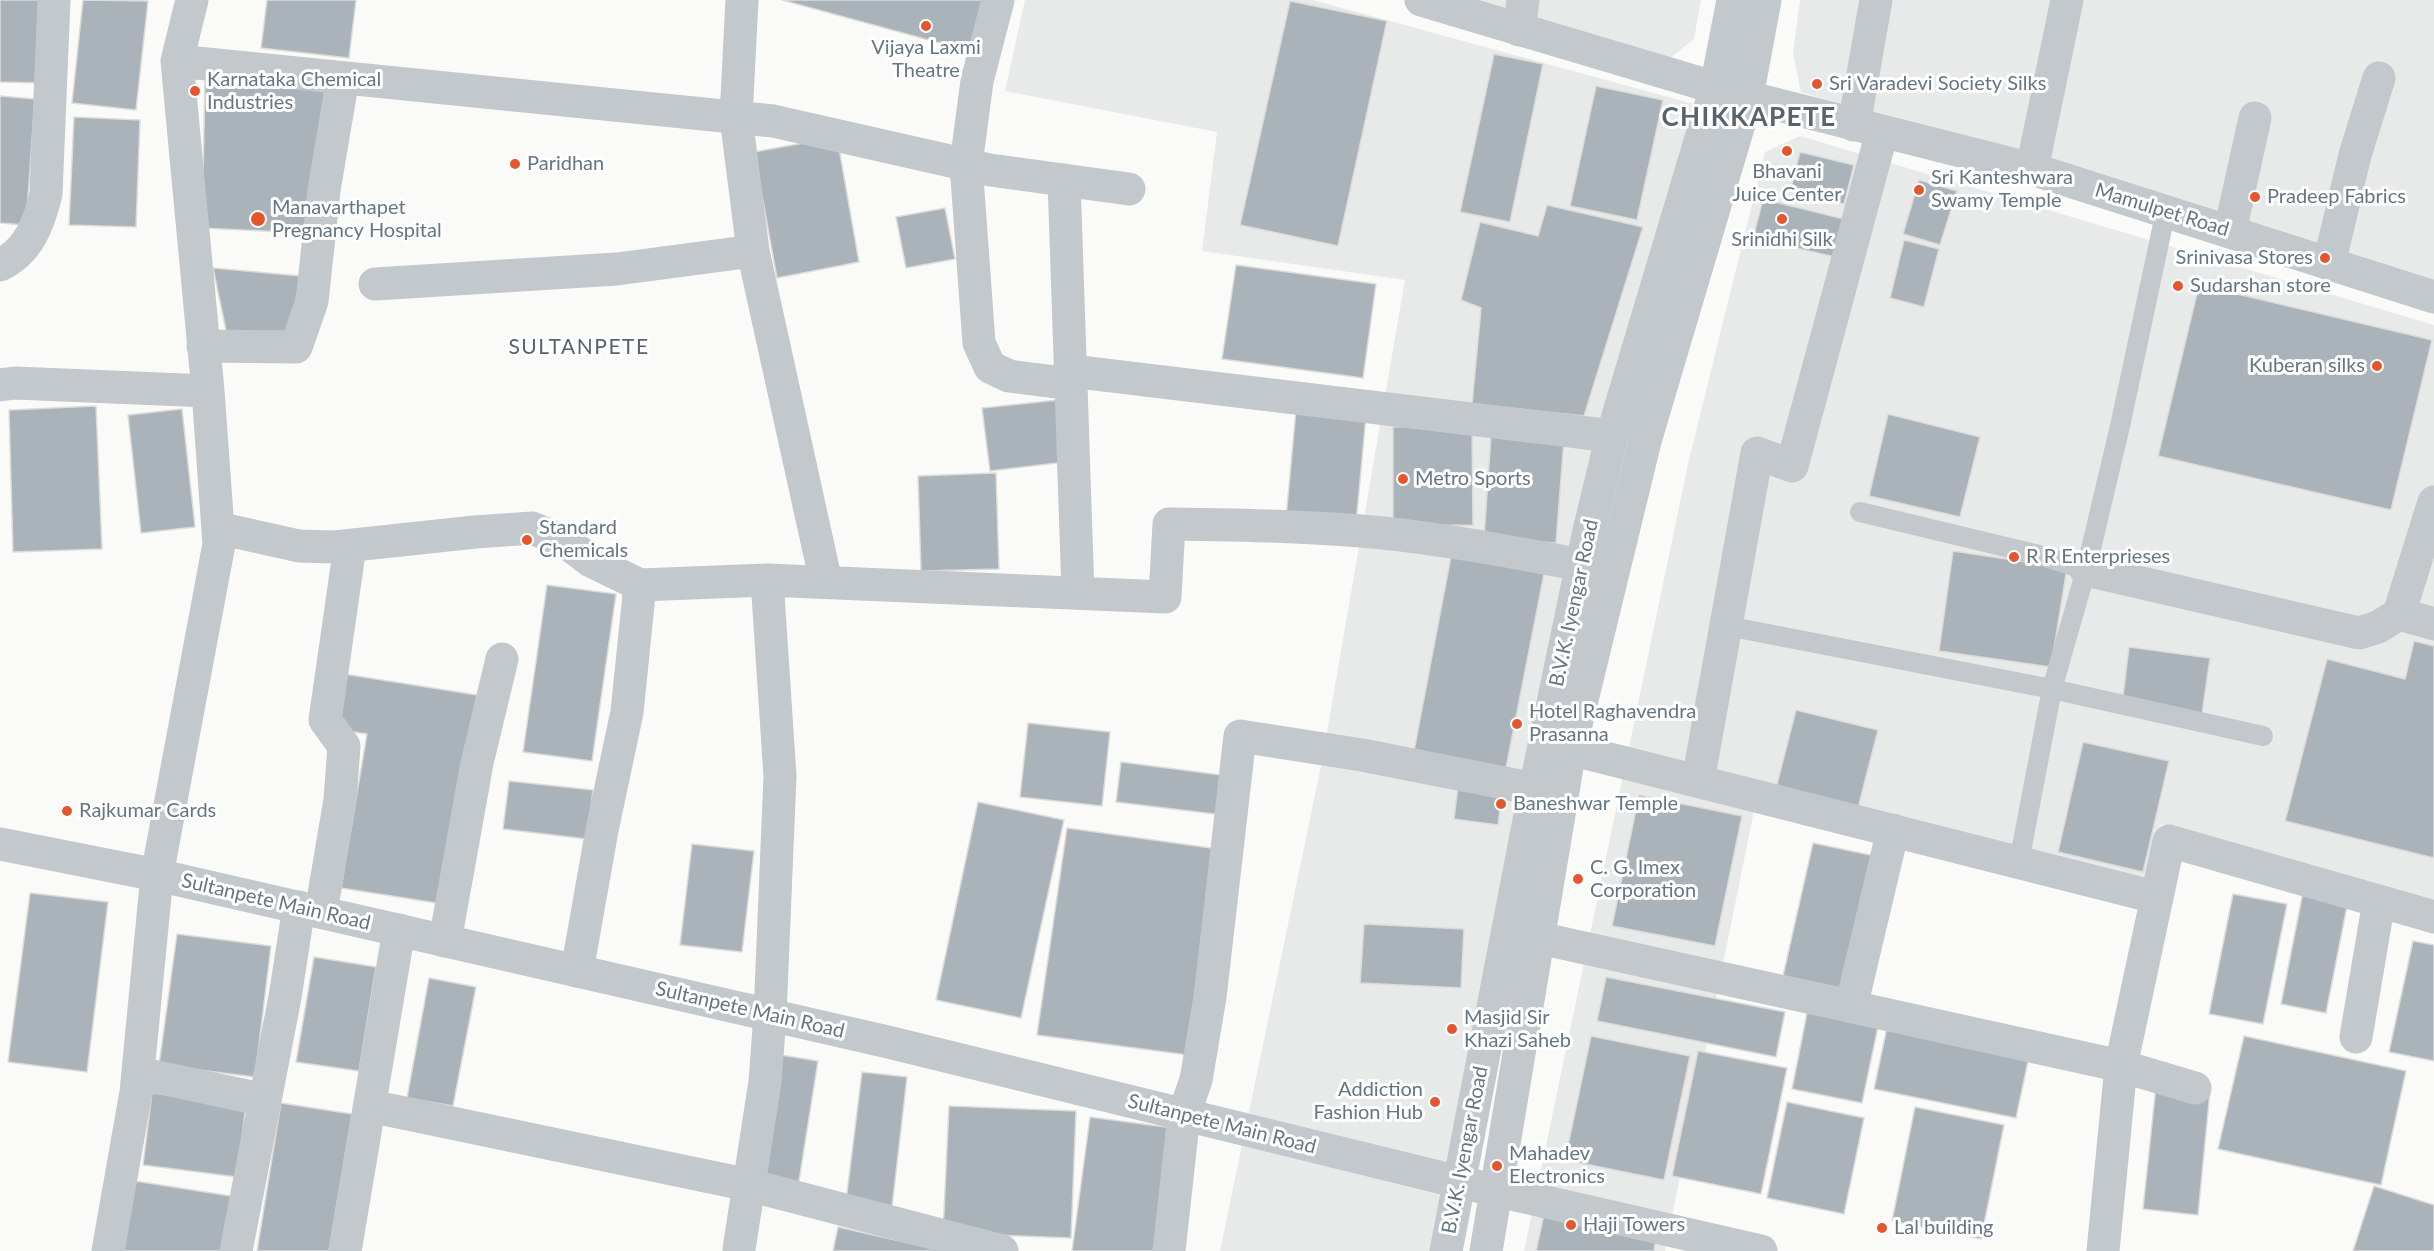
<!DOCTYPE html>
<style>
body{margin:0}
canvas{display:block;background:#fafaf8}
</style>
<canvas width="2434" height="1251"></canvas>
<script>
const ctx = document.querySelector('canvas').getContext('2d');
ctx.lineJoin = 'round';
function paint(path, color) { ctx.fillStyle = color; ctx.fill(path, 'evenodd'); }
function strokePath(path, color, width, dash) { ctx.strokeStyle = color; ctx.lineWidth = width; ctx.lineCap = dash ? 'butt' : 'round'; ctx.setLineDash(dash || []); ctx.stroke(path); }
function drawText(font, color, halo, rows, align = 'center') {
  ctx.font = font + ' Lato,sans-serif'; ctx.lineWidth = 6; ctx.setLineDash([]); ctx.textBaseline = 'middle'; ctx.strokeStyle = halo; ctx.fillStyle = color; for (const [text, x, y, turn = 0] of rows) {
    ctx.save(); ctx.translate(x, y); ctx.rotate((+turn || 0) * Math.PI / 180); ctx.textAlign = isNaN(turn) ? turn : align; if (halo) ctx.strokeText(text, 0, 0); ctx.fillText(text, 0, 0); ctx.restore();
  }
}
paint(new Path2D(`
 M1025,0H1313L1705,107L1434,1251H1220L1322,761L1405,280L1202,251L1217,132L1005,91Z
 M1468,0H1701L1694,39L1664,63Z
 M1800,0H2434V285L1801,92L1793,53Z
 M1800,136L2434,325V902L2161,824L2147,883L1759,786L1665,1251H1524L1688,464L1765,152Z`), '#e8e9e9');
const building = new Path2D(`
 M0,0H46L43,83L0,82Z
 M83,0L148,1L136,110L72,103Z
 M267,0H356L349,58L261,48Z
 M782,0H983L969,51Z
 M1290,1L1387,21L1338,246L1240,225Z
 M1494,54L1543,64L1510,222L1460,212Z
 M205,80L325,90L305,233L202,228Z
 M1596,86L1663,100L1637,220L1570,206Z
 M0,96L35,99L26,225L0,223Z
 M74,117L140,120L136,227L69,225Z
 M837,137L859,262L777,278L754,152Z
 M1800,152L1854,165L1844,204L1790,192Z
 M1919,180L1957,191L1940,245L1903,234Z
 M1763,199L1844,219L1835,257L1753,238Z
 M1547,205L1643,227L1584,416L1472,404L1481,308L1461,300L1480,222L1538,236Z
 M945,208L955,259L906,268L896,217Z
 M1904,240L1939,249L1924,307L1890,298Z
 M1236,265L1376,284L1363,378L1222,359Z
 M213,268L301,276L289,332L227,335Z
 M2199,285L2432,340L2391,510L2158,456Z
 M1058,400L1065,462L990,471L982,408Z
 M96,406L102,549L13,552L9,410Z
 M182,409L195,527L141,533L128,415Z
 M1296,410L1366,416L1356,524L1286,518Z
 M1888,414L1980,437L1960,517L1869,496Z
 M1472,426L1473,525L1393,526V427Z
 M1491,435L1564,440L1556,543L1484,538Z
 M996,473L999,569L921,571L918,476Z
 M1452,551L1545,569L1506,768L1414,751Z
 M1953,551L2067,568L2051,667L1939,651Z
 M547,585L616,594L592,761L523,752Z
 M2414,641L2434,646V858L2285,821L2327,659L2405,679Z
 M2129,647L2210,658L2202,714L2122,704Z
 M344,674L477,695L443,904L341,888L367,734L335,729Z
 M1796,710L1878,730L1856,816L1774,796Z
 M1028,723L1110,732L1102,806L1020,797Z
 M2083,742L2169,761L2143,872L2058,852Z
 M1121,762L1229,776L1223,815L1116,802Z
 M509,781L593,790L587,839L503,829Z
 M1458,786L1502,792L1498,825L1454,819Z
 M1639,795L1742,816L1715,946L1612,926Z
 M978,802L1064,820L1021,1018L936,1000Z
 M1067,828L1218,849L1188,1055L1037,1035Z
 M1813,843L1875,856L1845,989L1783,976Z
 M692,844L754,851L742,952L680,945Z
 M2303,892L2348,901L2326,1013L2281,1004Z
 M30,893L108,902L87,1072L8,1062Z
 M2233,894L2287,904L2263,1024L2209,1014Z
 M1364,924L1464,929L1461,988L1360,983Z
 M177,934L271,946L255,1077L159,1065Z
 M2413,941L2434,945V1061L2389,1052Z
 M314,957L376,967L359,1071L296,1062Z
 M1606,977L1785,1012L1776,1057L1597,1021Z
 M429,978L476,987L453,1106L407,1098Z
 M1808,1008L1879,1022L1862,1103L1792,1089Z
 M1888,1023L2030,1052L2016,1118L1874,1089Z
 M1591,1036L1690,1056L1664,1180L1565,1160Z
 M2244,1036L2406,1071L2381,1185L2218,1149Z
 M1698,1051L1787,1068L1761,1194L1672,1176Z
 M781,1055L818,1061L798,1187L761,1180Z
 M862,1072L907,1077L892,1207L846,1201Z
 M2156,1086L2210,1091L2198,1215L2143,1209Z
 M152,1093L246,1105L237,1177L143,1165Z
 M1787,1102L1864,1118L1844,1214L1767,1198Z
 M281,1103L352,1114L329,1251H257Z
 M949,1106L1076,1111L1071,1238L943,1233Z
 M1915,1107L2004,1125L1981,1239L1892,1221Z
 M1090,1117L1173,1128L1156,1251H1072Z
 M135,1181L231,1196L222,1251H124Z
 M2374,1186L2434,1205V1251H2353Z
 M1544,1214L1656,1237L1654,1251H1536Z
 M838,1227L944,1251H833Z`);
paint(building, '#aab3b9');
strokePath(building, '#dcdcda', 1.5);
strokePath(new Path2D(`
 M1860,512L2039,555L2086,570
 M1727,626L2052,689L2263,736
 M2019,862L2052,689L2086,570L2120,426L2166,210`), '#c3c8cc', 20);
strokePath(new Path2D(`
 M742,0L736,117L753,251L826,582
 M998,0L977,81L966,164L979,343L990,367L1009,376L1071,384
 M1519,30L1523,0
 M177,61L773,121L990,170L1129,189
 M1854,125L1876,0
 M2032,169L2067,0
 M1064,180L1078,593
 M2230,231L2255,118
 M2329,264L2355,155L2379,78
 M0,265C29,251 39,223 46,194L54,0
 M375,284L617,269L753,251
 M203,346L296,347L312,301L324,190L343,78
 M1071,371L1612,436
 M0,385L15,383L208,391
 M218,528L299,546L335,547L475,532L532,528L566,542L591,561L640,585L767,580L1165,597L1169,524C1240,525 1312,526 1383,533C1450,540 1516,553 1582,565
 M2086,570L2359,633L2378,627L2399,614L2434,502
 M2399,614L2434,624
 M1570,749L2155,897
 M1698,781L1757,453L1792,466L1882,132
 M321,912L340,800L344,746L325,720L350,546
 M1539,938L2121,1066L2195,1088
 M445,941L477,763L502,659
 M577,971L602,830L627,712L640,585
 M1851,1007L1893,830
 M2356,1037L2379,901
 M138,1073L265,1100
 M370,1106L749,1185L1002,1251
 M739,1249L765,1082L770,1015L780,776L767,580
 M108,1251L136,1092L157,875L219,544L208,391L177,61L192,0
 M236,1251L285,997L299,907
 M345,1251L399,930
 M1169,1251L1184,1114L1196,1080L1210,997L1240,736L1362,755L1535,789
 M2103,1251L2121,1066L2169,841L2434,917`), '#c3c8cc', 33);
strokePath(new Path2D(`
 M1421,0L1747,97L2032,169L2434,297
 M0,844L157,875L888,1042L1459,1182L1761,1251
 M1446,1251L1535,789L1588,535L1612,436L1716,88L1733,0
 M1486,1251L1570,749L1645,441L1747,97L1765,0`), '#c3c8cc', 33);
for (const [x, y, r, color] of [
 [926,26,6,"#e4572e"],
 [1817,84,6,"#e4572e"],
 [195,91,6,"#e4572e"],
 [1787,151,6,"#e4572e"],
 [515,164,6,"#e4572e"],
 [1919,190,6,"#e4572e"],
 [2255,197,6,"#e4572e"],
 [258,219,8,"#e4572e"],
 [1782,219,6,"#e4572e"],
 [2325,258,6,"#e4572e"],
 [2178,286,6,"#e4572e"],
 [2377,366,6,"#e4572e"],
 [1403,479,6,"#e4572e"],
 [527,540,6,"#e4572e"],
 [2014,557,6,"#e4572e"],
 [1517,724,6,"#e4572e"],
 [1501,804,6,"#e4572e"],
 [67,811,6,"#e4572e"],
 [1578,879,6,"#e4572e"],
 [1452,1029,6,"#e4572e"],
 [1435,1102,6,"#e4572e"],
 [1497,1166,6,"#e4572e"],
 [1571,1225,6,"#e4572e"],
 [1882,1228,6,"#e4572e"]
]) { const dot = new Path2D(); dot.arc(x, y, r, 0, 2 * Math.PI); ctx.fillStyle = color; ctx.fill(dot); strokePath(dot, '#fff', 2); }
drawText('20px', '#657683', '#fff', [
 ["Vijaya Laxmi",926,48,"center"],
 ["Theatre",926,71,"center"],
 ["Karnataka Chemical",207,80],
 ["Industries",207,103],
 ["Sri Varadevi Society Silks",1829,84],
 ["Paridhan",527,164],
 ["Bhavani",1787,172,"center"],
 ["Juice Center",1787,195,"center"],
 ["Sri Kanteshwara",1931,178],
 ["Swamy Temple",1931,201],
 ["Pradeep Fabrics",2267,197],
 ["Manavarthapet",272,208],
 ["Pregnancy Hospital",272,231],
 ["Srinidhi Silk",1782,240,"center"],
 ["Srinivasa Stores",2313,258,"right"],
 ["Sudarshan store",2190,286],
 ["Kuberan silks",2365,366,"right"],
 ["Metro Sports",1415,479],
 ["Standard",539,528],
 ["Chemicals",539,551],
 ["R R Enterprieses",2026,557],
 ["Hotel Raghavendra",1529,712],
 ["Prasanna",1529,735],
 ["Baneshwar Temple",1513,804],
 ["Rajkumar Cards",79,811],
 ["C. G. Imex",1590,868],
 ["Corporation",1590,891],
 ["Masjid Sir",1464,1018],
 ["Khazi Saheb",1464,1041],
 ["Addiction",1423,1090,"right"],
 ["Fashion Hub",1423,1113,"right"],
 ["Mahadev",1509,1154],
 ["Electronics",1509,1177],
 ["Haji Towers",1583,1225],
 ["Lal building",1894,1228]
], 'left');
drawText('20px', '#657683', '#fff', [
 ["Mamulpet Road",2162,210,17],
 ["B.V.K. Iyengar Road",1574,603,-78],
 ["Sultanpete Main Road",276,902,13],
 ["Sultanpete Main Road",750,1010,13],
 ["Sultanpete Main Road",1222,1124,14],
 ["B.V.K. Iyengar Road",1465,1150,-79]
]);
ctx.letterSpacing = '1.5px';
drawText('21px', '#57646e', '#fff', [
 ["SULTANPETE",579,347]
]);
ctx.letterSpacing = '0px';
ctx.letterSpacing = '1.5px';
drawText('bold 26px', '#57646e', '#fff', [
 ["CHIKKAPETE",1749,118]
]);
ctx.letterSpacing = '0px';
</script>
